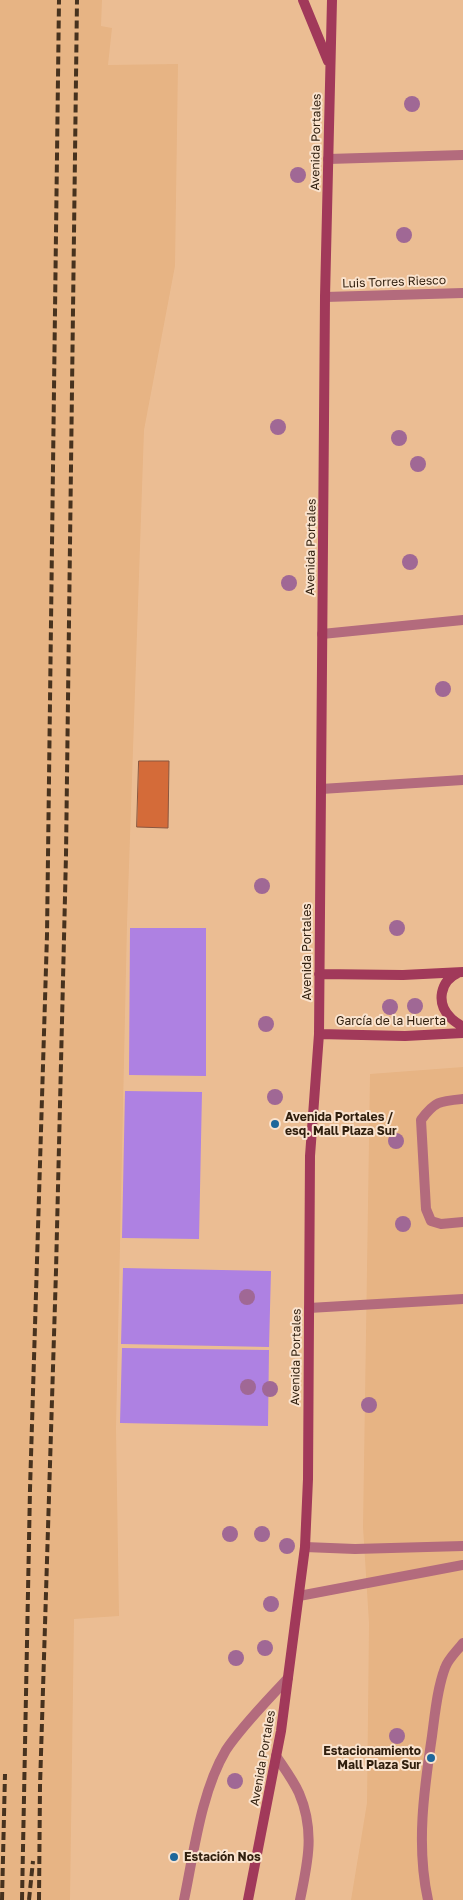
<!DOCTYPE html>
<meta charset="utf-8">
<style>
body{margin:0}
canvas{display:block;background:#ebbd93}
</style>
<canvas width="463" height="1900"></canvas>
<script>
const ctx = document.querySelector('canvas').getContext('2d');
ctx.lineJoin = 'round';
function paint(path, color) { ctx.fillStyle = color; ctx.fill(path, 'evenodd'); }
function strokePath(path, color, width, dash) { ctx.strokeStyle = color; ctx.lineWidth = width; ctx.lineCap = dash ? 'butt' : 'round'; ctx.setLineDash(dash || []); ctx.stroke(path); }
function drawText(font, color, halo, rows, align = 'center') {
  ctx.font = font + ' "Golos Text",sans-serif'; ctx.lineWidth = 4; ctx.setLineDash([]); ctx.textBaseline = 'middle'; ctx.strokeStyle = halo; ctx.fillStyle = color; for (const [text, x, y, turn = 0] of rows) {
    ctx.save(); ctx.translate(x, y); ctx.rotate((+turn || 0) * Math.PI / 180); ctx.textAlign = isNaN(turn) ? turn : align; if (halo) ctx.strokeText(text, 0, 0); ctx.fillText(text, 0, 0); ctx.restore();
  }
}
paint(new Path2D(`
 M0,0H102L101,26L112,28L108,65L178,64L175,266L144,430L127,924L116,1428L119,1616L74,1619L70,1900H0Z
 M463,1067V1900H351L367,1803L369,1623L363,1527L370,1074Z`), '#e7b484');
paint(new Path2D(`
 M130,928H206V1076L129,1075Z
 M125,1091L202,1092L199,1239L122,1238Z
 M123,1268L271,1271L269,1347L121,1344Z
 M122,1348L269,1350L268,1426L120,1423Z`), '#ae81e2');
const building = new Path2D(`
 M139,761H169L168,828L137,827Z`);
paint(building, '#d46b39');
strokePath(building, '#89563f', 1);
strokePath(new Path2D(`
 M328,159L463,155
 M322,634L463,620
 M321,789L463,780
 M463,1099C440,1101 435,1101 421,1120L426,1209L431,1221L441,1224L463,1222
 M309,1308L463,1299
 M305,1547L355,1549L463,1546
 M299,1596L463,1565
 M276,1756C284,1768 293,1780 299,1793C315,1830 308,1862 300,1900
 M184,1900C194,1852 201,1792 226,1750C242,1726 268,1700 288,1678
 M428,1900C416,1846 424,1790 432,1736C435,1714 437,1689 445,1668C448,1659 457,1651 463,1643`), '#b36b7d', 10);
strokePath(new Path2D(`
 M325,297L463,293`), '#b36b7d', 10);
strokePath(new Path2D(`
 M303,0L328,61
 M458,973C440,981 436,1003 450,1017C453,1021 459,1024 463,1027
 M319,974L403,975L463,972
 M319,1034L405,1036L463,1033
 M248,1900L281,1731L305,1547L308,1479L310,1156L319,1034L325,297L332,0`), '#a1395a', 10);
strokePath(new Path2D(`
 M2,1900L5,1774
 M22,1900L30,1489L47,935L59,0
 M29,1900L33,1861
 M39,1900L40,1786L56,1271L66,855L77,0`), '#47321e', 4, [8, 4]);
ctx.fillStyle = '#a06895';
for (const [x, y] of [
 [412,104],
 [298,175],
 [404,235],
 [278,427],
 [399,438],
 [418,464],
 [410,562],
 [289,583],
 [443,689],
 [262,886],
 [397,928],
 [415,1006],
 [390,1007],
 [266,1024],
 [275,1097],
 [396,1141],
 [403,1224],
 [247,1297],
 [248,1387],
 [270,1389],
 [369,1405],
 [230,1534],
 [262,1534],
 [287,1546],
 [271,1604],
 [265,1648],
 [236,1658],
 [397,1736],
 [235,1781]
]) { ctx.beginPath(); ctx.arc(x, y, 8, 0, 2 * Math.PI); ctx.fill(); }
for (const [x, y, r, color] of [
 [275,1124,5,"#1e679b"],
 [431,1758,5,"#1e679b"],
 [174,1857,5,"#1e679b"]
]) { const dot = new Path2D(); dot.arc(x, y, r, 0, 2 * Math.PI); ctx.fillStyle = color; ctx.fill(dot); strokePath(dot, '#fae3ce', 2); }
drawText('12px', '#301f0e', '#fae3ce', [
 ["Avenida Portales",316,142,-89],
 ["Luis Torres Riesco",394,282,-2],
 ["Avenida Portales",311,547,-89],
 ["Avenida Portales",307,952,-90],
 ["García de la Huerta",391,1021],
 ["Avenida Portales",296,1357,-89],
 ["Avenida Portales",263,1758,-80]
]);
drawText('bold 12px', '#301f0e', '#fae3ce', [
 ["Avenida Portales /",285,1117],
 ["esq. Mall Plaza Sur",285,1131],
 ["Estacionamiento",421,1751,"right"],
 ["Mall Plaza Sur",421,1765,"right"],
 ["Estación Nos",184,1857]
], 'left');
</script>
